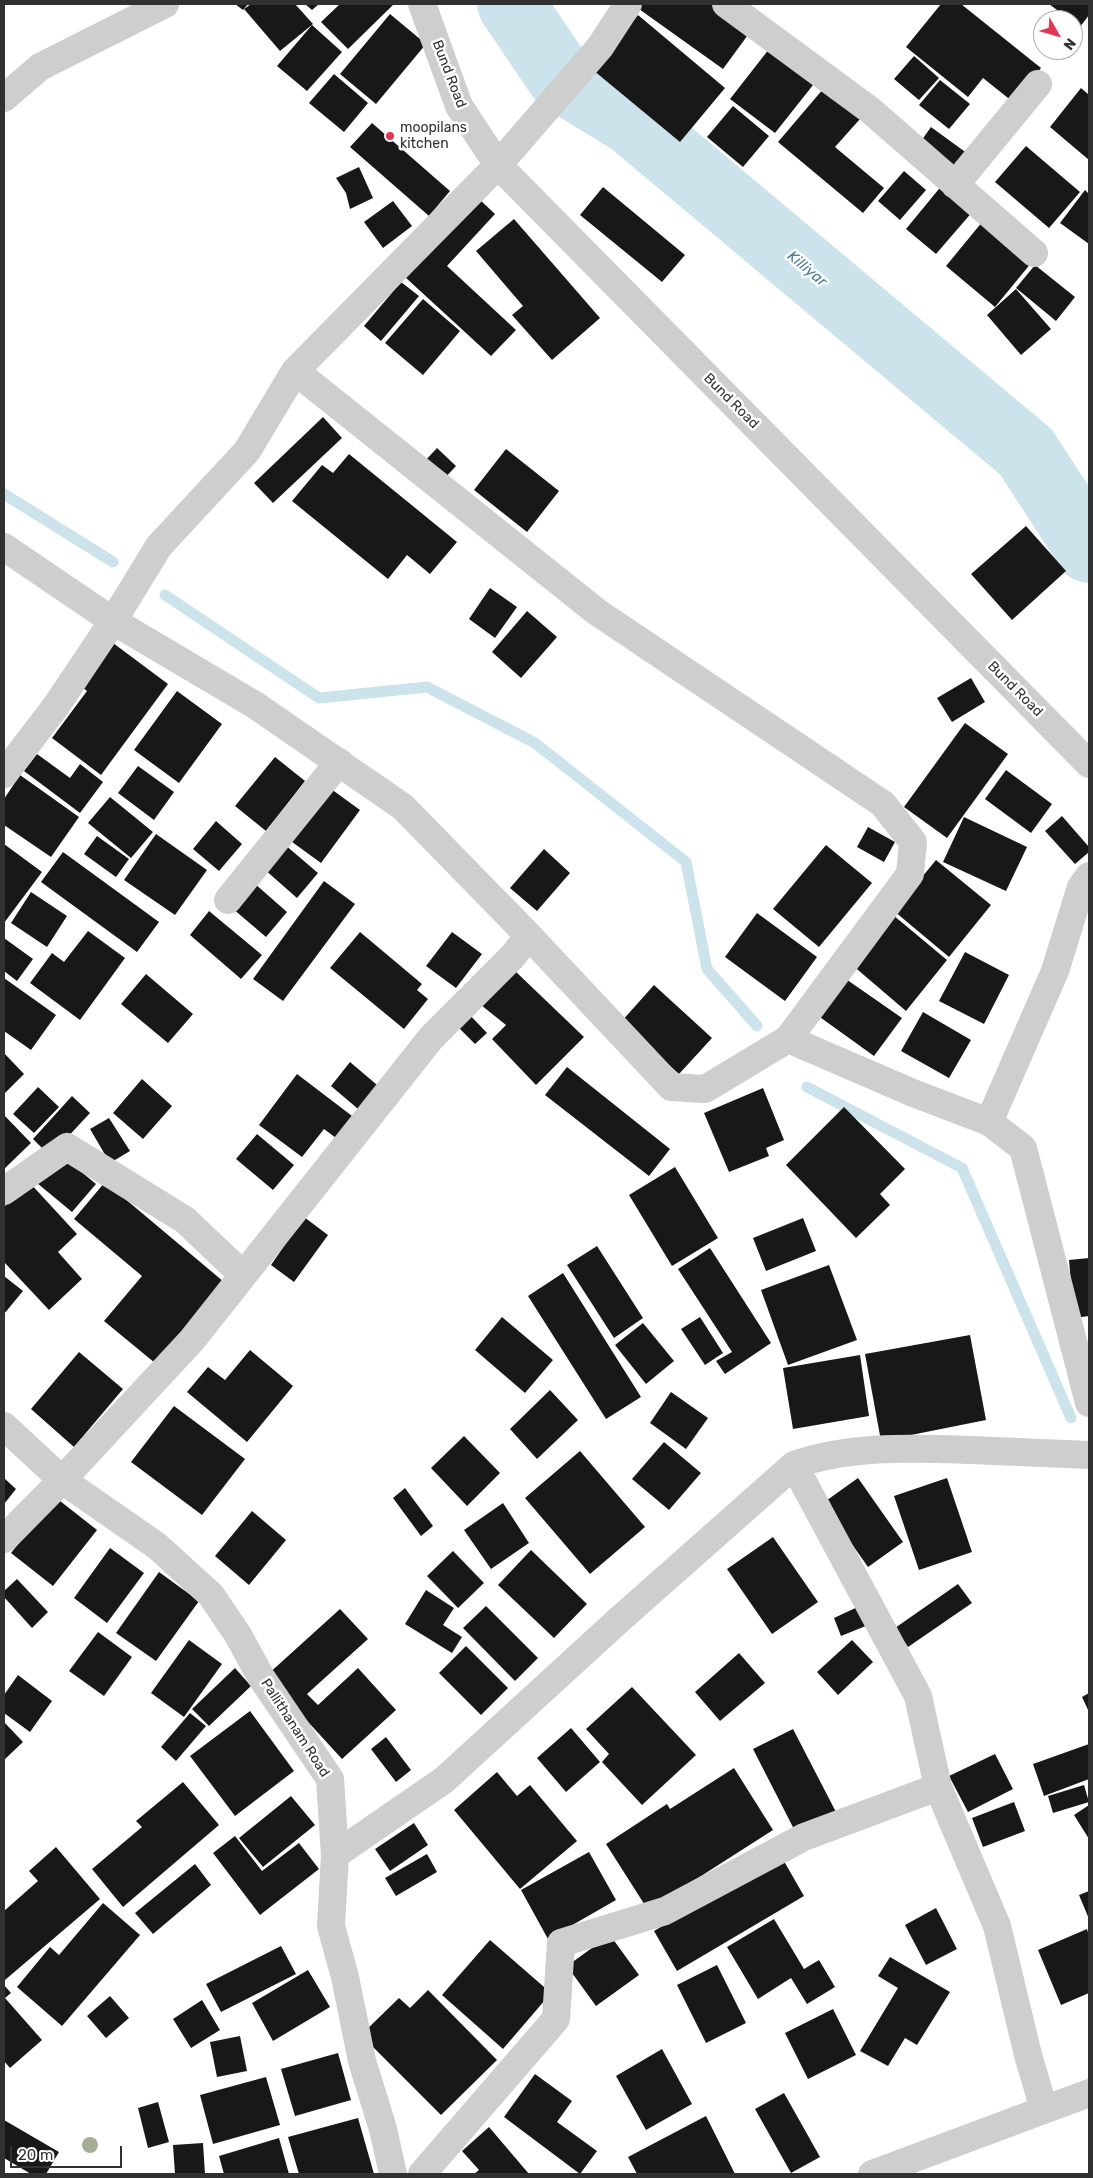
<!DOCTYPE html>
<style>
body{margin:0}
#map{position:relative;width:1093px;height:2178px;overflow:hidden;background:#fff;font-family:Rubik,sans-serif}
canvas{display:block}
.frame{position:absolute;inset:0;border:5px solid #313131;pointer-events:none}
.north{position:absolute;left:1033px;top:10px;width:50px;height:50px;box-sizing:border-box;background:#fff;border:1px solid #adadad;border-radius:50%;rotate:128deg;font-size:14px;font-weight:700;line-height:20px;text-align:center;color:#313131}
.north::after{content:'';display:block;margin:auto;width:18px;height:22px;background:#e23855;clip-path:polygon(50% 0,100% 100%,50% 72%,0 100%)}
.scale{position:absolute;left:10px;top:2146px;width:112px;height:22px;box-sizing:border-box;border:2px solid #313131;border-top:0;padding-left:6px;font-size:15px;line-height:18px;white-space:nowrap;color:#313131;-webkit-text-stroke:4px #fff;paint-order:stroke}
</style>
<div id="map">
<canvas width="1093" height="2178"></canvas>
<div class="frame"></div>
<div class="north">N</div>
<div class="scale">20 m</div>
</div>
<script>
const ctx = document.querySelector('canvas').getContext('2d');
ctx.lineJoin = 'round';
function strokePath(path, color, width, dash) { ctx.strokeStyle = color; ctx.lineWidth = width; ctx.lineCap = dash ? 'butt' : 'round'; ctx.setLineDash(dash || []); ctx.stroke(path); }
function paint(path, color) { ctx.fillStyle = color; ctx.fill(path, 'evenodd'); }
function drawText(font, color, halo, rows, align = 'center') {
  ctx.font = font + ' Rubik,sans-serif'; ctx.lineWidth = 5; ctx.setLineDash([]); ctx.textBaseline = 'middle'; ctx.strokeStyle = halo; ctx.fillStyle = color; for (const [text, x, y, turn = 0] of rows) {
    ctx.save(); ctx.translate(x, y); ctx.rotate((+turn || 0) * Math.PI / 180); ctx.textAlign = isNaN(turn) ? turn : align; if (halo) ctx.strokeText(text, 0, 0); ctx.fillText(text, 0, 0); ctx.restore();
  }
}
strokePath(new Path2D(`
 M4,494L113,562
 M165,595L319,698L427,687L535,743L686,862L707,969L757,1026
 M807,1087L962,1168L1071,1418`), '#cce3ec', 11);
strokePath(new Path2D(`
 M511,4L561,78L631,121L1026,452L1089,549`), '#cce3ec', 68);
paint(new Path2D(`
 M235,4H248L243,10Z
 M251,4H295L313,24L280,51L244,9Z
 M305,4H319L312,10Z
 M340,4H394L348,49L321,22Z
 M632,4H718L753,28L723,69Z
 M941,4H961L1041,68L1013,102L983,78L968,97L906,47Z
 M1049,4H1089V15L1080,27Z
 M390,14L426,44L376,104L340,74Z
 M638,15L725,88L680,142L593,70Z
 M312,25L342,52L307,91L277,66Z
 M773,44L817,80L775,133L730,99Z
 M914,56L939,78L919,100L894,79Z
 M334,74L368,103L344,132L309,103Z
 M940,80L970,104L949,129L919,105Z
 M824,88L860,119L835,147L884,188L863,213L778,142Z
 M1081,88L1089,95V160L1050,127Z
 M733,106L769,136L743,167L707,137Z
 M372,123L450,191L429,216L350,147Z
 M931,127L968,154L957,171L919,144Z
 M1026,146L1080,192L1049,228L995,182Z
 M359,167L373,198L350,209L346,193L336,178Z
 M904,171L926,190L900,220L878,201Z
 M943,184L974,210L936,254L906,229Z
 M603,187L685,255L662,282L580,215Z
 M1085,190L1089,194V244L1060,223Z
 M478,198L495,214L447,266L516,330L491,356L405,277Z
 M393,201L412,226L383,248L364,222Z
 M514,219L600,318L552,360L512,315L523,306L476,251Z
 M983,221L1032,262L995,307L946,266Z
 M1035,265L1075,297L1056,321L1016,288Z
 M401,282L419,296L381,341L364,326Z
 M1016,289L1051,329L1021,355L987,315Z
 M423,299L460,331L423,375L385,343Z
 M323,417L342,438L273,503L254,483Z
 M437,448L456,466L442,481L423,463Z
 M506,449L559,491L527,532L474,490Z
 M349,454L457,542L430,574L407,555L388,579L292,501L322,465L333,473Z
 M1026,526L1066,571L1012,620L971,574Z
 M490,588L517,607L495,638L469,619Z
 M527,611L557,637L521,678L492,652Z
 M109,640L168,684L101,775L52,738L87,691L77,683Z
 M971,678L985,702L952,722L937,698Z
 M177,691L222,724L179,783L134,750Z
 M965,723L1008,754L947,838L904,807Z
 M37,754L70,778L80,764L103,782L80,813L24,771Z
 M275,757L305,781L266,831L235,806Z
 M138,766L174,792L154,820L118,793Z
 M1006,770L1052,804L1031,833L985,799Z
 M20,775L79,817L51,857L4,825V799Z
 M327,786L360,810L321,863L288,839Z
 M110,797L153,832L131,858L88,823Z
 M1062,816L1089,847V852L1075,864L1045,831Z
 M964,817L1027,847L1006,891L943,862Z
 M216,821L242,844L219,871L193,849Z
 M868,827L895,842L884,862L857,847Z
 M156,834L207,870L175,915L124,880Z
 M97,836L129,859L116,877L84,854Z
 M4,844L42,872L4,923Z
 M284,844L318,873L297,898L264,869Z
 M826,845L872,883L819,947L773,909Z
 M544,849L570,873L537,911L510,888Z
 M63,852L159,922L137,952L41,882Z
 M936,860L991,905L949,957L894,911Z
 M324,881L355,904L283,1001L253,979Z
 M254,883L287,912L266,937L232,908Z
 M31,892L67,916L47,947L11,923Z
 M209,911L262,955L241,979L190,935Z
 M757,913L817,957L785,1001L725,957Z
 M893,915L947,960L906,1011L851,964Z
 M88,931L125,958L80,1020L30,983L52,953L64,962Z
 M360,932L422,984L417,990L428,999L404,1029L330,968Z
 M452,932L482,954L456,988L426,966Z
 M4,938L33,959L17,981L4,971Z
 M965,952L1009,975L984,1024L939,1001Z
 M514,970L584,1037L536,1085L492,1039L506,1025L481,1005Z
 M146,974L193,1014L168,1043L121,1004Z
 M843,977L902,1018L874,1056L817,1015Z
 M4,978L56,1015L31,1050L4,1031Z
 M654,985L712,1038L679,1074L621,1022Z
 M467,1012L487,1033L475,1044L455,1024Z
 M923,1012L971,1040L949,1078L901,1051Z
 M4,1053L24,1074L4,1094Z
 M350,1062L383,1090L364,1114L331,1086Z
 M567,1067L670,1149L649,1176L545,1095Z
 M297,1074L356,1119L340,1141L324,1129L302,1157L259,1125Z
 M142,1079L172,1106L143,1139L113,1113Z
 M38,1087L59,1107L34,1133L13,1114Z
 M763,1088L784,1140L766,1148L769,1156L729,1172L704,1113Z
 M72,1096L90,1113L50,1156L33,1139Z
 M844,1107L905,1169L880,1194L890,1205L856,1238L786,1165Z
 M4,1115L31,1143L4,1169Z
 M109,1118L130,1151L110,1163L90,1129Z
 M257,1134L294,1165L273,1190L236,1159Z
 M61,1155L96,1184L72,1212L37,1183Z
 M675,1167L718,1238L672,1266L629,1195Z
 M29,1182L77,1234L58,1252L82,1279L49,1310L4,1262V1207Z
 M105,1182L224,1282L155,1363L104,1321L142,1276L74,1219Z
 M304,1217L328,1235L294,1282L271,1265Z
 M803,1218L816,1251L766,1271L753,1238Z
 M597,1246L643,1318L614,1338L567,1265Z
 M710,1248L771,1343L725,1374L716,1361L732,1352L678,1269Z
 M1089,1258V1316L1074,1318L1069,1260Z
 M829,1265L857,1340L788,1365L761,1290Z
 M563,1273L641,1397L606,1419L528,1296Z
 M4,1276L23,1291L4,1314Z
 M502,1317L553,1360L525,1393L475,1350Z
 M700,1317L723,1353L705,1365L681,1329Z
 M643,1323L674,1361L646,1384L615,1345Z
 M970,1335L986,1420L881,1441L865,1354Z
 M250,1350L293,1386L247,1442L187,1392L208,1367L225,1380Z
 M79,1352L123,1389L74,1447L31,1409Z
 M860,1355L869,1416L793,1429L783,1368Z
 M550,1390L578,1420L537,1459L510,1429Z
 M671,1392L708,1418L686,1449L650,1423Z
 M174,1406L245,1459L202,1515L131,1462Z
 M464,1436L500,1473L467,1506L431,1468Z
 M664,1442L701,1473L669,1510L632,1479Z
 M580,1451L645,1527L590,1574L525,1498Z
 M4,1478L16,1489L4,1504Z
 M858,1478L903,1542L868,1567L823,1503Z
 M947,1478L972,1552L919,1570L894,1496Z
 M405,1488L433,1526L421,1536L393,1498Z
 M55,1497L97,1530L53,1586L11,1553Z
 M503,1503L529,1543L491,1569L464,1530Z
 M252,1511L286,1540L249,1585L215,1556Z
 M773,1537L818,1602L772,1634L727,1569Z
 M110,1548L144,1573L107,1623L74,1598Z
 M531,1550L587,1604L554,1638L498,1585Z
 M453,1551L484,1583L458,1608L427,1576Z
 M159,1572L199,1601L156,1661L116,1633Z
 M17,1579L48,1612L32,1628L4,1597V1591Z
 M958,1584L972,1603L908,1647L895,1628Z
 M426,1590L454,1608L443,1625L462,1637L452,1653L405,1624Z
 M864,1604L873,1623L841,1636L834,1618Z
 M486,1606L538,1658L515,1681L463,1628Z
 M340,1609L368,1639L307,1694L318,1705L358,1668L396,1710L342,1759L266,1676Z
 M98,1632L132,1657L104,1696L69,1671Z
 M189,1640L222,1664L184,1717L151,1693Z
 M852,1640L873,1662L838,1695L817,1672Z
 M466,1646L508,1688L481,1715L439,1673Z
 M739,1653L765,1683L720,1721L695,1692Z
 M235,1668L251,1686L209,1726L192,1709Z
 M18,1675L52,1701L30,1732L4,1713V1695Z
 M632,1687L696,1755L642,1805L602,1762L609,1754L586,1729Z
 M1089,1693V1712L1082,1697Z
 M250,1711L294,1771L235,1816L190,1756Z
 M190,1713L206,1726L176,1761L161,1747Z
 M4,1722L23,1742L4,1760Z
 M571,1728L600,1762L566,1792L537,1758Z
 M793,1729L837,1814L797,1835L753,1749Z
 M386,1737L411,1770L396,1782L371,1749Z
 M1089,1744V1779L1044,1796L1033,1764Z
 M995,1754L1013,1789L968,1812L949,1776Z
 M734,1768L773,1830L648,1910L606,1844L667,1804L670,1809Z
 M497,1772L517,1796L530,1785L577,1841L520,1889L454,1810Z
 M183,1782L219,1825L123,1907L92,1869L142,1827L136,1821Z
 M1084,1785L1089,1802L1053,1813L1048,1796Z
 M291,1796L315,1825L263,1867L239,1838Z
 M1014,1802L1025,1831L983,1847L972,1818Z
 M1089,1805V1839L1074,1815Z
 M414,1823L428,1845L390,1871L375,1849Z
 M235,1836L262,1871L299,1843L319,1869L260,1915L213,1853Z
 M56,1847L100,1899L5,1980L4,1911L38,1881L29,1871Z
 M589,1852L616,1900L548,1939L521,1890Z
 M427,1854L437,1872L396,1896L385,1878Z
 M781,1856L804,1896L677,1971L654,1931Z
 M195,1864L211,1885L153,1934L135,1913Z
 M1089,1891V1919L1079,1895Z
 M103,1903L140,1935L62,2026L17,1987L50,1947L59,1955Z
 M936,1908L957,1949L926,1965L905,1925Z
 M774,1919L804,1969L819,1960L835,1987L807,2004L791,1978L758,1999L727,1947Z
 M1087,1929L1089,1936V1993L1061,2005L1038,1950Z
 M610,1935L639,1975L596,2006L567,1966Z
 M490,1940L551,1993L503,2049L442,1995Z
 M281,1946L296,1974L221,2012L206,1984Z
 M890,1957L950,1992L917,2045L905,2038L888,2066L860,2051L898,1988L878,1976Z
 M717,1965L746,2023L706,2043L677,1985Z
 M308,1970L330,2007L273,2041L252,2003Z
 M4,1985L11,1993L5,1998L42,2040L10,2068L4,2061Z
 M428,1990L497,2060L441,2115L361,2035L399,1998L410,2008Z
 M110,1996L129,2018L106,2038L87,2016Z
 M202,2000L220,2030L191,2048L173,2019Z
 M833,2009L856,2055L808,2079L785,2033Z
 M240,2036L247,2071L217,2077L210,2042Z
 M662,2049L692,2104L646,2130L616,2076Z
 M338,2053L351,2100L295,2116L281,2069Z
 M535,2074L572,2101L557,2122L597,2151L580,2174L504,2117Z
 M266,2077L280,2125L213,2144L200,2095Z
 M784,2093L820,2157L791,2173L755,2109Z
 M158,2102L169,2142L148,2148L138,2108Z
 M706,2116L735,2174H637L628,2157Z
 M358,2118L374,2174H299L288,2137Z
 M4,2120L59,2152L46,2174H31L4,2158Z
 M489,2127L529,2174H474L479,2170L462,2151Z
 M279,2138L289,2174H224L219,2156Z
 M203,2143L205,2174H175L173,2145Z`), '#181818');
strokePath(new Path2D(`
 M422,4L459,106L498,165L1089,764
 M726,4L870,110L1034,253
 M4,98L40,67L165,4
 M955,185L1038,84
 M295,371L597,612L883,804L913,842L910,874L788,1039
 M4,547L113,621L255,705L403,807L529,936L512,957L431,1038L192,1340L62,1480L4,1539
 M4,774L56,706L113,621L159,546L247,451L295,371L498,165L600,47L628,4
 M228,900L339,762
 M529,936L671,1087L705,1089L788,1039L913,1093L989,1122L1023,1148L1089,1403
 M989,1122L1055,971L1081,887L1089,876
 M4,1191L67,1147L185,1220L243,1275
 M4,1426L62,1480L157,1546L211,1595L238,1635L261,1677L330,1779L335,1855L331,1926L345,1977L362,2061L383,2129L393,2174
 M794,1465L918,1696L938,1787L997,1926L1028,2055L1044,2109
 M335,1855L444,1780L620,1619L794,1465C851,1445 912,1448 971,1450C1011,1452 1050,1453 1089,1455
 M422,2174L556,2019L561,1943L665,1911L804,1837L938,1787
 M872,2174L1089,2093`), '#cecece', 28);
ctx.fillStyle = '#a3ae95';
for (const [x, y] of [
 [90,2145]
]) { ctx.beginPath(); ctx.arc(x, y, 8, 0, 2 * Math.PI); ctx.fill(); }
for (const [x, y, r, color] of [
 [390,136,5,"#e23855"]
]) { const dot = new Path2D(); dot.arc(x, y, r, 0, 2 * Math.PI); ctx.fillStyle = color; ctx.fill(dot); strokePath(dot, '#fff', 2); }
drawText('14px', '#313131', '#fff', [
 ["Bund Road",449,74,69],
 ["Bund Road",731,401,45],
 ["Bund Road",1015,689,45],
 ["Pallithanam Road",295,1728,57]
]);
drawText('14px', '#313131', '#fff', [
 ["moopilans",400,128],
 ["kitchen",400,144]
], 'left');
drawText('italic 15px', '#3f7a92', '#fff', [
 ["Killiyar",807,269,40]
]);
</script>
